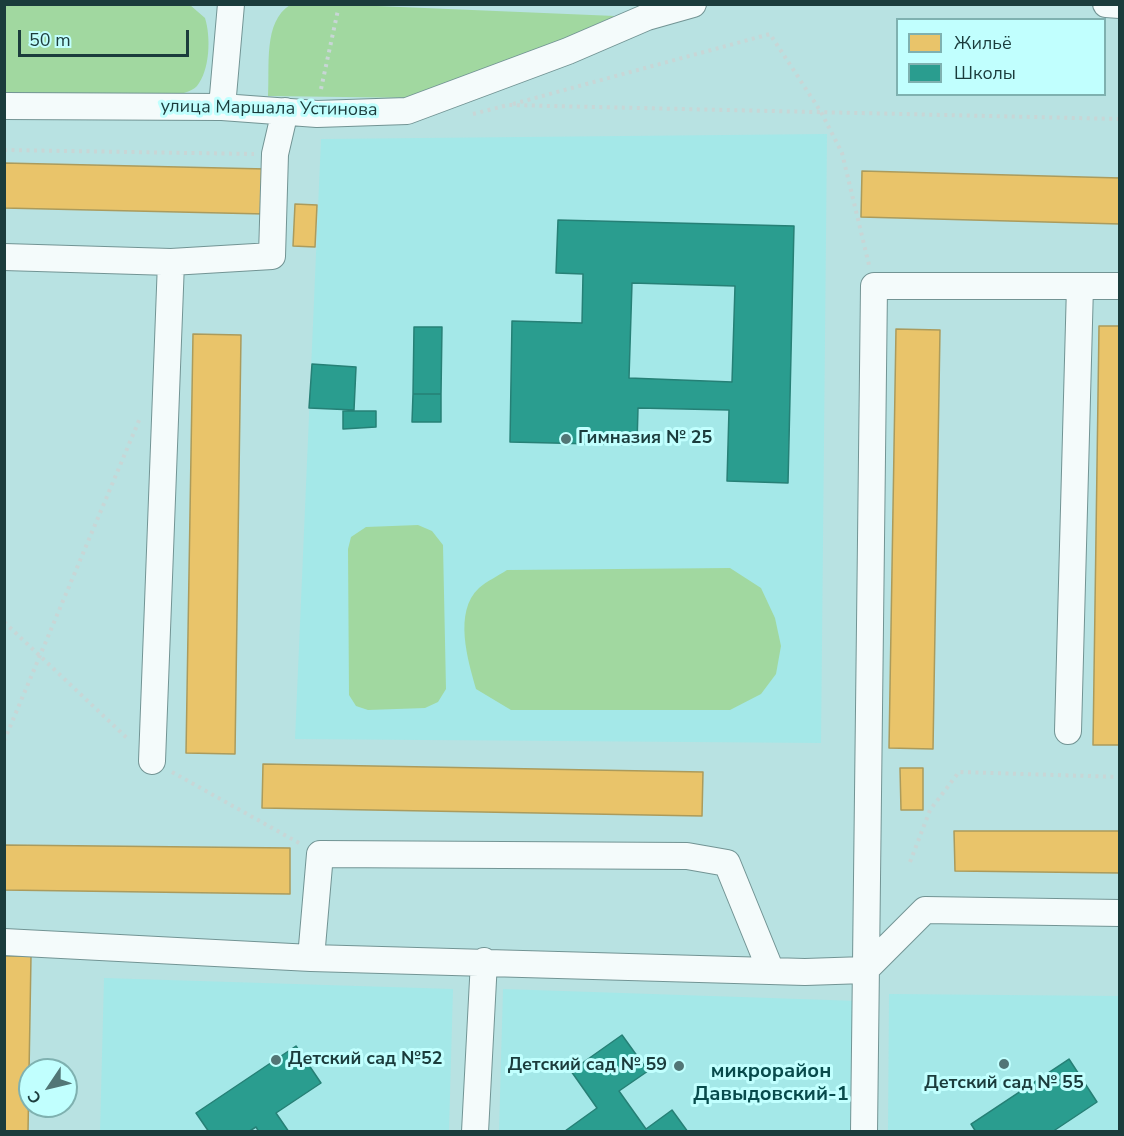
<!DOCTYPE html>
<meta charset="utf-8">
<style>
body{margin:0}
#map{position:relative;width:1124px;height:1136px;overflow:hidden;background:#b8e2e2;font-family:"Nunito Sans",sans-serif}
canvas{display:block}
.frame{position:absolute;inset:0;border:6px solid #1b3c3c;pointer-events:none}
.legend{position:absolute;left:896px;top:18px;width:210px;height:78px;box-sizing:border-box;background:#c1fffe;border:2px solid #7fb1b0;margin:0;padding:8px 10px;list-style:none;font-size:18px;color:#1b3c3c}
.legend li{display:flex;align-items:center;gap:12px;height:30px}
.legend b{width:30px;border:2px solid #7fb1b0}
.north{position:absolute;left:18px;top:1058px;width:60px;height:60px;box-sizing:border-box;background:#c1fffe;border:2px solid #7fb1b0;border-radius:50%;rotate:235deg;font-size:16px;font-weight:700;line-height:24px;text-align:center;color:#1b3c3c}
.north::after{content:'';display:block;margin:auto;width:21px;height:27px;background:#527676;clip-path:polygon(50% 0,100% 100%,50% 72%,0 100%)}
.scale{position:absolute;left:18px;top:30px;width:171px;height:27px;box-sizing:border-box;border:3px solid #1b3c3c;border-top:0;padding-left:8px;font-size:18px;line-height:21px;white-space:nowrap;color:#1b3c3c;-webkit-text-stroke:4px #c1fffe;paint-order:stroke}
</style>
<div id="map">
<canvas width="1124" height="1136"></canvas>
<div class="frame"></div>
<ul class="legend">
<li><b style="height:16px;background:#e9c46a"></b>Жильё</li>
<li><b style="height:16px;background:#2a9d8f"></b>Школы</li>
</ul>
<div class="north">С</div>
<div class="scale">50 m</div>
</div>
<script>
const ctx = document.querySelector('canvas').getContext('2d');
ctx.lineJoin = 'round';
function paint(path, color) { ctx.fillStyle = color; ctx.fill(path, 'evenodd'); }
function strokePath(path, color, width, dash) { ctx.strokeStyle = color; ctx.lineWidth = width; ctx.lineCap = dash ? 'butt' : 'round'; ctx.setLineDash(dash || []); ctx.stroke(path); }
function drawText(font, color, halo, rows, align = 'center') {
  ctx.font = font + ' "Nunito Sans",sans-serif'; ctx.lineWidth = 6; ctx.setLineDash([]); ctx.textBaseline = 'middle'; ctx.strokeStyle = halo; ctx.fillStyle = color; for (const [text, x, y, turn = 0] of rows) {
    ctx.save(); ctx.translate(x, y); ctx.rotate((+turn || 0) * Math.PI / 180); ctx.textAlign = isNaN(turn) ? turn : align; if (halo) ctx.strokeText(text, 0, 0); ctx.fillText(text, 0, 0); ctx.restore();
  }
}
paint(new Path2D(`
 M827,134L821,743L295,739L321,139Z
 M104,978L453,989L449,1131L100,1132Z
 M503,989L859,1001L855,1131L499,1132Z
 M889,994L1119,996V1131L888,1132Z`), '#a4e8e8');
paint(new Path2D(`
 M190,5L205,18C211,37 210,70 197,86C180,107 37,98 5,98V6Z
 M290,5H353L615,16L469,81L421,98L268,96C270,66 263,22 290,5Z
 M418,525L432,531L443,545L446,689L438,702L425,708L368,710L356,706L349,695L348,549L351,537L366,527Z
 M730,568L761,588L775,618L781,646L776,674L761,694L730,710H511L476,689C468,661 453,612 479,588C487,581 498,576 507,570Z`), '#a1d8a0');
const homes = new Path2D(`
 M4,163L266,169L265,214L4,208Z
 M862,171L1120,178V224L861,217Z
 M295,204L317,205L315,247L293,246Z
 M1099,326H1120V745H1093Z
 M896,329L940,330L933,749L889,748Z
 M193,334L241,335L235,754L186,753Z
 M263,764L703,772L702,816L262,808Z
 M900,768H923V810H901Z
 M954,831H1120V873L955,871Z
 M4,845L290,848V894L4,890Z
 M4,956H31L28,1132H4Z`);
paint(homes, '#e9c46a');
strokePath(homes, '#ab9b5c', 1.5);
const schools = new Path2D(`
 M558,220L794,226L788,483L727,481L729,410L638,408L637,445L510,442L512,321L582,323L583,274L556,273ZM632,283L735,286L732,382L629,378Z
 M414,327H442L441,394H413Z
 M312,364L356,367L354,410L309,408Z
 M413,394H441V422H412Z
 M343,411H376V427L343,429Z
 M622,1035L648,1071L619,1091L646,1129L672,1110L688,1132L565,1131L597,1108L571,1071Z
 M296,1046L321,1083L276,1113L289,1132H259L256,1127L248,1132H209L196,1113Z
 M1069,1059L1097,1102L1052,1132H976L971,1124Z`);
paint(schools, '#2a9d8f');
strokePath(schools, '#268076', 1.5);
const minor = new Path2D(`
 M1106,4L1120,5
 M4,106L222,107L317,114L407,111L568,51L647,17L693,4
 M222,107L231,4
 M4,257L171,262L152,761
 M171,262L272,256L275,154L285,111
 M1068,731L1080,286
 M4,942L311,958L320,854L687,856L727,863L771,971
 M311,958L805,972L865,970L925,910L1120,913
 M475,1132L484,961
 M864,1132L874,286H1120`);
strokePath(minor, '#729494', 28);
strokePath(new Path2D(`
 M321,89L338,10
 M513,104L770,34L821,112L842,153L869,265
 M473,114L508,105L1120,119
 M4,150L254,154
 M4,622L128,739
 M4,741L140,418
 M172,772L299,843
 M910,862L930,810L959,772L1120,777`), '#c8d6d6', 4, [3, 4.5]);
strokePath(minor, '#f4fbfb', 26);
for (const [x, y, r, color] of [
 [566,439,6,"#527676"],
 [276,1060,6,"#527676"],
 [1004,1064,6,"#527676"],
 [679,1066,6,"#527676"]
]) { const dot = new Path2D(); dot.arc(x, y, r, 0, 2 * Math.PI); ctx.fillStyle = color; ctx.fill(dot); strokePath(dot, '#c1fffe', 2); }
drawText('18px', '#1b3c3c', '#c1fffe', [
 ["улица Маршала Устинова",269,109,1]
]);
drawText('bold 18px', '#1b3c3c', '#c1fffe', [
 ["Гимназия № 25",578,439],
 ["Детский сад №52",288,1060],
 ["Детский сад № 59",667,1066,"right"],
 ["Детский сад № 55",1004,1084,"center"]
], 'left');
drawText('bold 20px', '#084b4c', '#c1fffe', [
 ["микрорайон",771,1072],
 ["Давыдовский-1",771,1095]
]);
</script>
